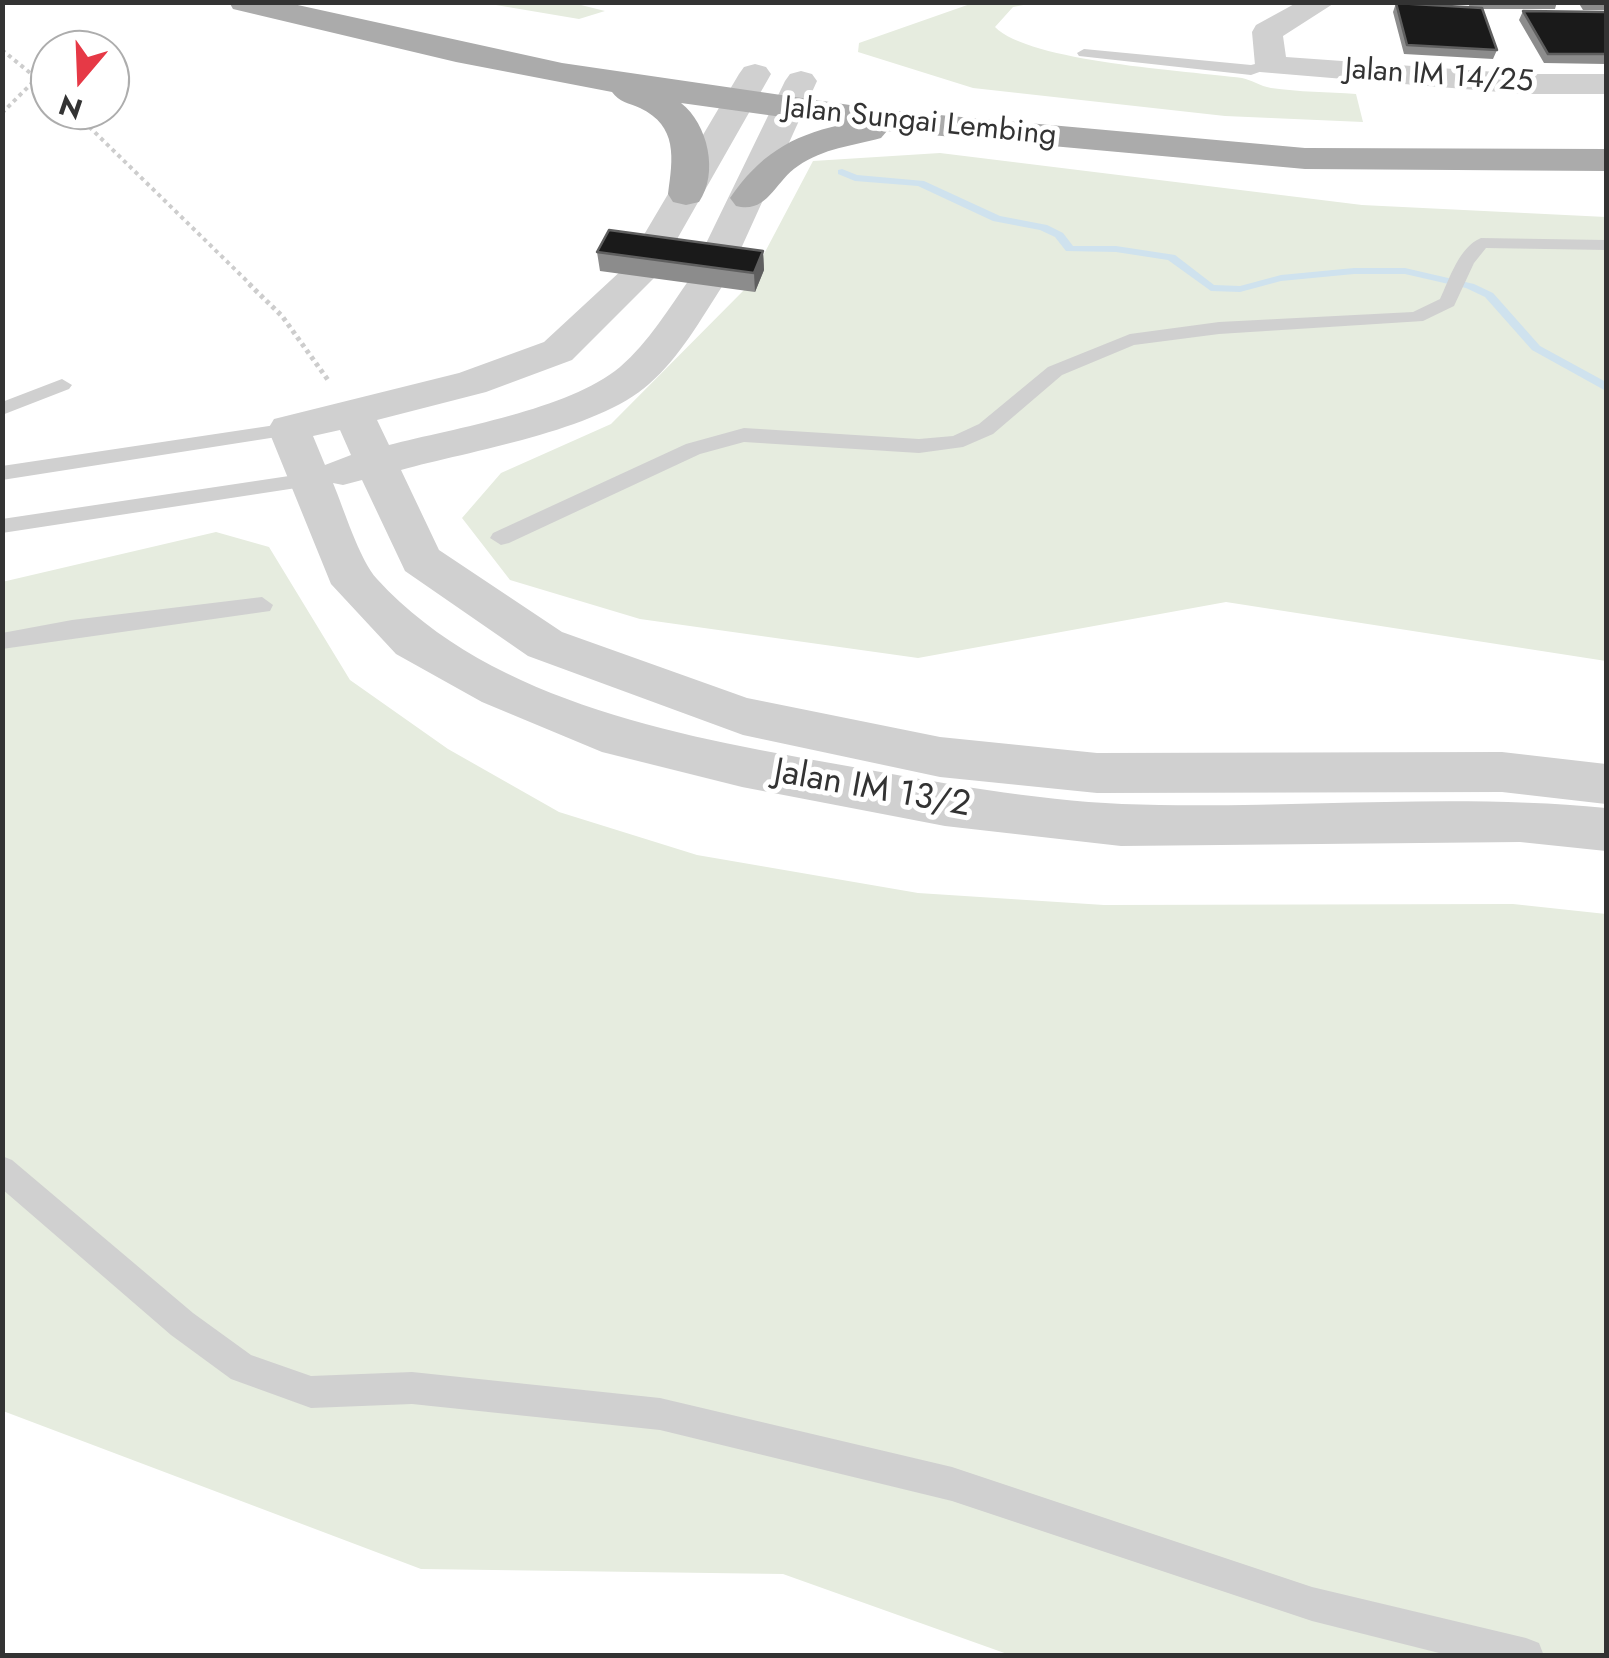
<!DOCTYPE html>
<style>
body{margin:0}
#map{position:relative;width:1609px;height:1658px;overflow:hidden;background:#fff;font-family:Jost,sans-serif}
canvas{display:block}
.frame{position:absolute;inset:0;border:5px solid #333;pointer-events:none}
.north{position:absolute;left:30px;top:30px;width:100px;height:100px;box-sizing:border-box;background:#fff;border:2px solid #adadad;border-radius:50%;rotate:199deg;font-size:28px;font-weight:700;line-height:40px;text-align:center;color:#333}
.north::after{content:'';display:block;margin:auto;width:35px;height:45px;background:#e63946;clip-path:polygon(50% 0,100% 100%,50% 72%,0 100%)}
</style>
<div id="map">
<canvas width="1609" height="1658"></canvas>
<div class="frame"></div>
<div class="north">N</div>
</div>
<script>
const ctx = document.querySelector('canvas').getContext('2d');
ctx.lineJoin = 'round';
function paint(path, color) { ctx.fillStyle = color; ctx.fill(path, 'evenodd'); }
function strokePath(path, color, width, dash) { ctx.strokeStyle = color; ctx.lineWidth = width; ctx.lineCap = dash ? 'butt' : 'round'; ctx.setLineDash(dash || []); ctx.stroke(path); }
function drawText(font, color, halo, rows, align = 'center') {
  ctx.font = font + ' Jost,sans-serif'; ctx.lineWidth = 10; ctx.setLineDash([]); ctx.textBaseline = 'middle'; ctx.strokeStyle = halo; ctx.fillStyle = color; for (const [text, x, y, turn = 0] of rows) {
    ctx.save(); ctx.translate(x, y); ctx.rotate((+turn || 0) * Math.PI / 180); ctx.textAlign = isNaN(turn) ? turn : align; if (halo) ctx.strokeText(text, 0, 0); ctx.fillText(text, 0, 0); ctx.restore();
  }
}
paint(new Path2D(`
 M484,3H573L605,11L579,19Z
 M973,3H1034L1013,7L995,27C1029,62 1189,71 1242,78C1252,80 1260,86 1271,88C1299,92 1328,92 1356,94L1363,122L1225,116L973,88L858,52L859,43Z
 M940,153L1362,205L1606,217V661L1226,602L918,658L640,619L510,580L462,518L501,473L611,424L746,288L813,161Z
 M216,532L269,547L350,680L448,749L559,812L697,855L918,893L1104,905L1513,904L1606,914V1655H1010L783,1574L421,1569L3,1411L2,582Z`), '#e6ecdf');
paint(new Path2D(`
 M842,169L857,175L924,181L1000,216L1047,225L1063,233L1073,246H1116L1175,255L1214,285L1240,286L1281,275L1354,268H1405L1474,284L1493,293L1540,346L1606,382V391L1532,350L1485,297L1466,288L1405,274H1354L1281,281L1240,292L1211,291L1168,260L1116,252L1066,251L1055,237L1040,230L993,221L918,186L855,181L838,174V170Z`), '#cfe2ee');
strokePath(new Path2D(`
 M2,50L50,89
 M72,110L252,286
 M2,113L38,77`), '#cdcdcd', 4, [4, 4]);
strokePath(new Path2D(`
 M249,284L282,316L328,380`), '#cdcdcd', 5, [4, 4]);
paint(new Path2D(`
 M1084,49L1251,65L1271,60L1279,65L1251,75L1079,56L1077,53Z
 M1481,238L1606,240V250L1486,248L1474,263L1454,306L1423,321L1219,334L1134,345L1062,375L993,434L963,447L919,453L744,442L700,454L509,543L501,545L490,538L493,533L686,444L744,428L919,439L953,436L979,424L1048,367L1130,334L1219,322L1413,312L1440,299C1450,278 1459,247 1481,238Z
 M62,379L72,385L69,389L2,415V402Z
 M289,423L296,424V434L2,480V466Z
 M309,473L316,475L319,480L316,485L2,533V519Z
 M262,597L273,605L270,611L2,649V633L72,620Z
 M2,1156L12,1160L193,1313L251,1355L311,1376L412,1372L660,1398L952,1467L1312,1587L1526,1638L1539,1643L1544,1656H1451L1312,1621L952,1501L660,1430L412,1404L311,1408L231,1379L171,1335L2,1189Z`), '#d0d0d0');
paint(new Path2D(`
 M1298,2H1336L1283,36L1286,57L1524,74H1606V94H1524L1260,72L1255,65L1252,32L1256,25Z
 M755,64L766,67L771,74L668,255L663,263L650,266L637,263L632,255L739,74L744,67Z
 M801,71L812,74L817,81L734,264L728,272L715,275L702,272L696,264L785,81L790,74Z
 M637,265L650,268L656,276L572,360L486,392L377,420L389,445C455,428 568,410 620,367C649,342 669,308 691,277L704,274L717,277L723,285C701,319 680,357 649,384C597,431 469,451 401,470L439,550L562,632L747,698L940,737L1097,753L1502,752L1606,764V804L1502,792L1097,793L940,777L743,735L528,656L405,571L362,480L343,485L333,483C344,509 359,559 377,579C493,706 691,738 853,767C941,783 1033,800 1122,804C1284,810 1445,792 1606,808V851L1520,842L1121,846L945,826L742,787L602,752L482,702L396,654L331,584L268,429L274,419L459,373L544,342L624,268ZM340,430L351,455L325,465L313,436Z`), '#d0d0d0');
paint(new Path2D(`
 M229,2H284L562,63L884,110L1305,148L1606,149V171L1305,169L887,131L881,138C852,146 824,148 798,166C774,182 768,214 736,206L730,198C759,156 790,136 840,125L681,103C708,124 719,173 699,202L686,205L673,202L668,194C673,158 678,126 640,108C629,103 619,102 612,92L456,62L233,9Z`), '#ababab');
paint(new Path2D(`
 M1467,2H1557L1555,9H1482L1497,50L1493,59L1404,54L1393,12L1396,3L1470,7Z
 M1578,2H1606V10H1583Z
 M1523,11L1606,12V64L1544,63L1519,20Z
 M763,251L764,270L755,292L600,271L597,252Z`), '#8c8c8c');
paint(new Path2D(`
 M763,251L764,270L755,292L754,273Z`), '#5f5f5f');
const building = new Path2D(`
 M1396,3L1482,8L1497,50L1407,45Z
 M1523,11L1606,12V54H1548Z
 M609,230L763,251L754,273L597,252Z`);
paint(building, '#1a1a1a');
strokePath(building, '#5f5f5f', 2.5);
drawText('30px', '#333', '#fff', [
 ["Jalan IM 14/25",1439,77,4],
 ["Jalan Sungai Lembing",920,123,6]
]);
drawText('35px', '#333', '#fff', [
 ["Jalan IM 13/2",872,790,10]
]);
</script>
